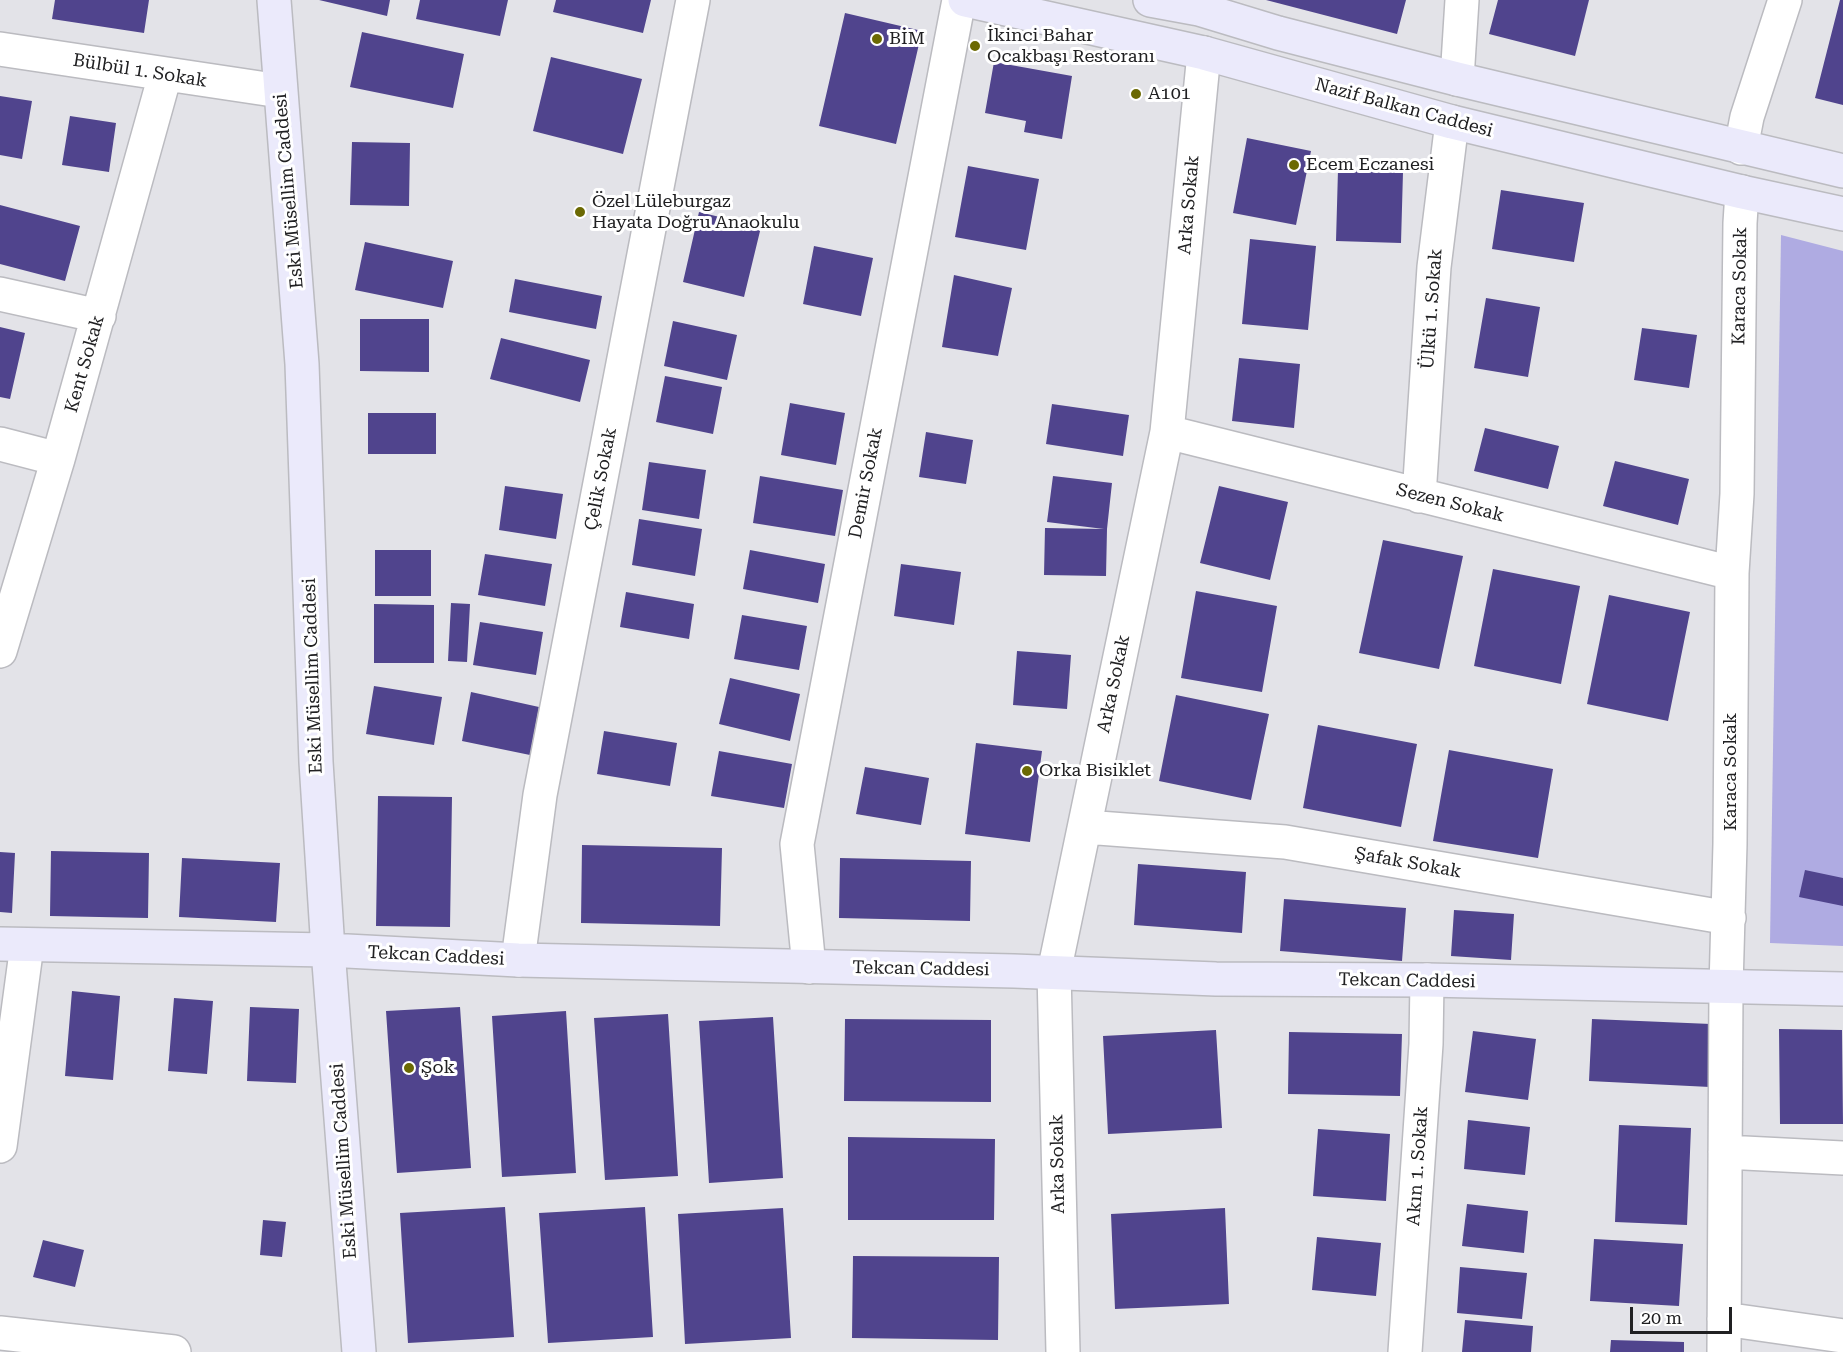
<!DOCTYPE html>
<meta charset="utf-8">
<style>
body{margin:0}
#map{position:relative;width:1843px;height:1352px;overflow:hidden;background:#e3e3e8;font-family:"Roboto Serif",serif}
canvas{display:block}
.scale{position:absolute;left:1630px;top:1307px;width:102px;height:27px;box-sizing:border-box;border:3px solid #202022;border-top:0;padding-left:8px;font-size:18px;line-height:21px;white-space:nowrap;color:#202022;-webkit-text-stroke:4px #fff;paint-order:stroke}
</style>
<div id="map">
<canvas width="1843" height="1352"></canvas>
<div class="scale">20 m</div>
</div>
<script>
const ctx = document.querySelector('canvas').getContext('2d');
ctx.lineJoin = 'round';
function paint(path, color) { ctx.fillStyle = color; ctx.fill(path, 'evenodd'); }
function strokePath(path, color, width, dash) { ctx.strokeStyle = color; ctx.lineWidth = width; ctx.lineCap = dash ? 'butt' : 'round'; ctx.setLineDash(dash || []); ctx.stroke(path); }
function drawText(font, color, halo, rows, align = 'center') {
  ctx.font = font + ' "Roboto Serif",serif'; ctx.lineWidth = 6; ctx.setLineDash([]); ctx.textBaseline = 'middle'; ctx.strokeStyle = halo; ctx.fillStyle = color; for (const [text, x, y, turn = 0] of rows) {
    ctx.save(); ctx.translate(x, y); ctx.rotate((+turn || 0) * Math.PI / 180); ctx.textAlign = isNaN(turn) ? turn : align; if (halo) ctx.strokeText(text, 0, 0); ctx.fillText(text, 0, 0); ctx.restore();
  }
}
paint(new Path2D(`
 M1781,235L1843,251V946L1770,943Z`), '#afabe2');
paint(new Path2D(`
 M55,0H149L144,33L52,19Z
 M319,0H390L387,16Z
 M420,0H508L500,36L416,19Z
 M556,0H651L643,33L553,12Z
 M1266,0H1406L1397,34Z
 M1498,0H1589L1575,56L1489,34Z
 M1840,0H1843V105L1815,98Z
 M845,13L922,31L896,144L819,126Z
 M362,32L464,54L453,108L350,87Z
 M551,57L642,79L623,154L533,131Z
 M994,62L1072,76L1062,139L1024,132L1026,121L985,113Z
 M0,96L32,101L22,159L0,155Z
 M70,116L116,123L109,172L62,165Z
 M1247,138L1311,151L1296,225L1233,213Z
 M352,142L410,143L409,206L350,205Z
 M968,166L1039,179L1026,250L955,237Z
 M1338,170L1403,172L1401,243L1336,241Z
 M1501,190L1584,203L1574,262L1492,249Z
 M0,205L80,226L65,281L0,264Z
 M699,212L761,227L744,297L683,282Z
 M1250,239L1316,246L1308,330L1242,324Z
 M365,242L453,261L443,308L355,290Z
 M814,246L873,258L861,316L803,304Z
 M954,275L1012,288L998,356L942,347Z
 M515,279L602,296L596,329L509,312Z
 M1486,298L1540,307L1528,377L1474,368Z
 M360,319H429V372L360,371Z
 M673,321L737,335L727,380L664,366Z
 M0,327L25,333L10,399L0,397Z
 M1642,328L1697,335L1689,388L1634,380Z
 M501,338L590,360L580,402L490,379Z
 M1239,358L1300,364L1294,428L1232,421Z
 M665,376L722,387L713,434L656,422Z
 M790,403L845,413L836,465L781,455Z
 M1052,404L1129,415L1123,456L1046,444Z
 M368,413H436V454H368Z
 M1485,428L1559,446L1548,489L1474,471Z
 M926,432L973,440L966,484L919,477Z
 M1615,461L1689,479L1678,525L1603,506Z
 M649,462L706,470L699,519L642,510Z
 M760,476L843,490L835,536L753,523Z
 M1053,476L1112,483L1107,529L1106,576L1044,575L1045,528L1104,529L1047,522Z
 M505,486L563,494L556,539L499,530Z
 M1219,486L1288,502L1270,580L1200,563Z
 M639,519L702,529L695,576L632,565Z
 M1383,540L1463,556L1439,669L1359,653Z
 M375,550H431V596H375Z
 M750,550L825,564L818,603L743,589Z
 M485,554L552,564L545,606L478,595Z
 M901,564L961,572L954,625L894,616Z
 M1493,569L1580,586L1561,684L1474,666Z
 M1196,591L1277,606L1262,692L1181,678Z
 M626,592L694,604L689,639L620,627Z
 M1609,595L1690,612L1668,721L1587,704Z
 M451,603L470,604L467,662L448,661Z
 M374,604L434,605V663H374Z
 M742,615L807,626L799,670L734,659Z
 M480,622L543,632L536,675L473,665Z
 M1017,651L1071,655L1067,709L1013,705Z
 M730,678L800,694L790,741L719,724Z
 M374,686L442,697L434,745L366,734Z
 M471,692L539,707L530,755L462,741Z
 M1176,695L1269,714L1251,800L1159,781Z
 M1318,725L1417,744L1401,827L1303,808Z
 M604,731L677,743L670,786L597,774Z
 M976,743L1042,751L1030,842L965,834Z
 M1449,750L1553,769L1538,858L1433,841Z
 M719,751L792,764L784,808L711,796Z
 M865,767L929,778L921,825L856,814Z
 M378,796L452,797L450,927L376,926Z
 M582,845L722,848L720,926L581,923Z
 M51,851L149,853L148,918L50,916Z
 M0,852L15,853L12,913L0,912Z
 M182,858L280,863L276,922L179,917Z
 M840,858L971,861L970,921L839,918Z
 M1138,864L1246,872L1242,933L1134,925Z
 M1805,870L1843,878V906L1799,897Z
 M1284,899L1406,908L1402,961L1280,951Z
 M1454,910L1514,914L1511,960L1451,956Z
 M72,991L120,996L113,1080L65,1076Z
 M174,998L213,1001L207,1074L168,1071Z
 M250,1007L299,1009L296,1083L247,1081Z
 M460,1007L471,1168L397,1173L386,1011Z
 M566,1011L576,1173L502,1177L492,1016Z
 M668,1014L678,1176L605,1180L594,1018Z
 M773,1017L783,1178L709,1183L699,1021Z
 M845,1019L991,1020V1102L844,1101Z
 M1592,1019L1711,1024L1710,1087L1589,1081Z
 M1779,1029L1842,1030L1843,1124H1780Z
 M1216,1030L1222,1128L1108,1134L1103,1036Z
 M1473,1031L1536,1039L1528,1100L1465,1092Z
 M1289,1032L1402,1034L1400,1096L1288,1094Z
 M1468,1120L1530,1127L1525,1175L1464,1169Z
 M1619,1125L1691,1128L1687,1225L1615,1222Z
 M1318,1129L1390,1134L1386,1201L1313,1196Z
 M848,1137L995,1139L994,1220H848Z
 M1467,1204L1528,1211L1524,1253L1462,1246Z
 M505,1207L514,1337L408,1343L400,1213Z
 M645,1207L653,1337L548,1343L539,1213Z
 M783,1208L791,1338L685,1344L678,1214Z
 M1225,1208L1229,1304L1115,1309L1111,1214Z
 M263,1220L286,1222L282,1257L260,1255Z
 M1317,1237L1381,1243L1376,1296L1312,1290Z
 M1594,1239L1683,1244L1679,1306L1590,1301Z
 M43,1240L84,1250L75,1287L33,1277Z
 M853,1256L999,1257L998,1340L852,1338Z
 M1460,1267L1527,1273L1522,1319L1457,1313Z
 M1465,1320L1533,1326L1531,1352H1462Z
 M1611,1340L1684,1342V1352H1610Z`), '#50448d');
const street = new Path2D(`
 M0,49L280,91
 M1457,79L1462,0
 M1741,148L1747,117L1785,0
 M0,294L99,316
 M1167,432L1732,573
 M0,444L58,459
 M1419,496L1434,267L1452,122
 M0,651L58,459L165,75
 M1085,827L1285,842L1729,918
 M518,960L540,795L693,0
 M809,967L797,844L959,0
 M0,1146L27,945
 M1725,1152L1843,1158
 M1724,1319L1843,1336
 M0,1333L174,1352
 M1063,1352L1054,972L1167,432L1204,53
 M1405,1352L1426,1044L1427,980
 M1724,1352L1726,987L1730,844L1732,573L1737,494L1740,223L1742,192`);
const secondary = new Path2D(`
 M274,0L302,364L316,762L328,950L359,1352
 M965,0L1204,53L1452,122L1742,192L1843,214
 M1150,0L1199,9L1278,33L1457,79L1843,171
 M0,944L328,950L518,960L1014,971L1216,979L1427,980L1843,989`);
strokePath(street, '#bbbbc0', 36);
strokePath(secondary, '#bbbbc0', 36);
strokePath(street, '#fff', 33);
strokePath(secondary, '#ebeafb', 33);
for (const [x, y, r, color] of [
 [877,39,6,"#6b6903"],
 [975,46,6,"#6b6903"],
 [1136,94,6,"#6b6903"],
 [1294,165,6,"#6b6903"],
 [580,212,6,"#6b6903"],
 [1027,771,6,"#6b6903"],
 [409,1068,6,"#6b6903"]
]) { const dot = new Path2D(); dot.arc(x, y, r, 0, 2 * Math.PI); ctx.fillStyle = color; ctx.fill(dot); strokePath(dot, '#fff', 2); }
drawText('18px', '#202022', '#fff', [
 ["İkinci Bahar",987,36],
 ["Ocakbaşı Restoranı",987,57],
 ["BİM",889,39],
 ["A101",1148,94],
 ["Ecem Eczanesi",1306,165],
 ["Özel Lüleburgaz",592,202],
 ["Hayata Doğru Anaokulu",592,223],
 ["Orka Bisiklet",1039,771],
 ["Şok",421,1068]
], 'left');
drawText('18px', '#202022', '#fff', [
 ["Bülbül 1. Sokak",140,71,9],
 ["Nazif Balkan Caddesi",1404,108,15],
 ["Eski Müsellim Caddesi",289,191,-95],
 ["Arka Sokak",1189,205,-85],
 ["Karaca Sokak",1740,286,-89],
 ["Ülkü 1. Sokak",1432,309,-86],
 ["Kent Sokak",85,364,-74],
 ["Çelik Sokak",601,479,-79],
 ["Demir Sokak",866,483,-79],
 ["Sezen Sokak",1450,503,14],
 ["Eski Müsellim Caddesi",313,676,-92],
 ["Arka Sokak",1114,684,-78],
 ["Karaca Sokak",1731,772,-90],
 ["Şafak Sokak",1408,863,10],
 ["Tekcan Caddesi",436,956,3],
 ["Tekcan Caddesi",921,969,1],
 ["Tekcan Caddesi",1407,981,1],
 ["Eski Müsellim Caddesi",344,1161,-94],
 ["Arka Sokak",1058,1164,-91],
 ["Akın 1. Sokak",1418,1166,-86]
]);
</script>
